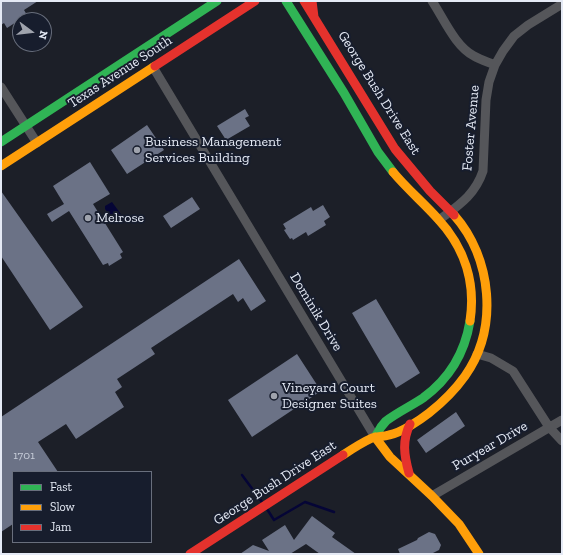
<!DOCTYPE html>
<style>
body{margin:0}
#map{position:relative;width:563px;height:555px;overflow:hidden;background:#1c1f28;font-family:"Zilla Slab",serif}
canvas{display:block}
.frame{position:absolute;inset:0;border:2px solid #e5eaf5;pointer-events:none}
.legend{position:absolute;left:12px;top:471px;width:140px;height:72px;box-sizing:border-box;background:#171d2d;border:1px solid #696f7d;margin:0;padding:5px 7px;list-style:none;font-size:12px;color:#e5eaf5}
.legend li{display:flex;align-items:center;gap:8px;height:20px}
.legend b{width:20px;border:1px solid #696f7d}
.north{position:absolute;left:12px;top:12px;width:40px;height:40px;box-sizing:border-box;background:#171d2d;border:1px solid #696f7d;border-radius:50%;rotate:105deg;font-size:11px;font-weight:700;line-height:16px;text-align:center;color:#e5eaf5}
.north::after{content:'';display:block;margin:auto;width:14px;height:18px;background:#9fa3ad;clip-path:polygon(50% 0,100% 100%,50% 72%,0 100%)}
</style>
<div id="map">
<canvas width="563" height="555"></canvas>
<div class="frame"></div>
<ul class="legend">
<li><b style="height:5px;background:#30b455"></b>Fast</li>
<li><b style="height:5px;background:#ff9f0a"></b>Slow</li>
<li><b style="height:5px;background:#e5322d"></b>Jam</li>
</ul>
<div class="north">N</div>
</div>
<script>
const ctx = document.querySelector('canvas').getContext('2d');
ctx.lineJoin = 'round';
function paint(path, color) { ctx.fillStyle = color; ctx.fill(path, 'evenodd'); }
function strokePath(path, color, width, dash) { ctx.strokeStyle = color; ctx.lineWidth = width; ctx.lineCap = dash ? 'butt' : 'round'; ctx.setLineDash(dash || []); ctx.stroke(path); }
function drawText(font, color, halo, rows, align = 'center') {
  ctx.font = font + ' "Zilla Slab",serif'; ctx.lineWidth = 4; ctx.setLineDash([]); ctx.textBaseline = 'middle'; ctx.strokeStyle = halo; ctx.fillStyle = color; for (const [text, x, y, turn = 0] of rows) {
    ctx.save(); ctx.translate(x, y); ctx.rotate((+turn || 0) * Math.PI / 180); ctx.textAlign = isNaN(turn) ? turn : align; if (halo) ctx.strokeText(text, 0, 0); ctx.fillText(text, 0, 0); ctx.restore();
  }
}
paint(new Path2D(`
 M112,202L123,217L115,222L105,209V206Z`), '#050536');
strokePath(new Path2D(`
 M242,475L262,502
 M267,509L274,520L305,502L334,512`), '#050536', 2.5);
paint(new Path2D(`
 M1,1H38L24,10L27,15L7,28L4,23L1,25Z
 M245,109L249,116L245,118L250,126L226,140L217,126Z
 M147,125L164,150L127,174L111,150Z
 M90,162L110,194L93,204L123,252L120,254L122,258L109,266L108,263L103,265L69,211L52,222L47,214L64,204L53,186Z
 M1,191L83,307L50,330L1,256Z
 M192,197L200,209L171,228L163,216Z
 M323,205L330,217L324,221L326,225L308,236L306,232L293,240L292,238L290,239L284,230L286,229L283,224L311,207L313,211Z
 M239,259L266,301L251,311L243,298L238,302L233,294L151,348L155,354L117,379L122,387L115,392L124,407L76,439L66,424L38,442L58,472H13V524L1,532V417Z
 M376,299L420,373L396,388L352,313Z
 M297,354L321,391L252,437L228,400Z
 M456,412L465,426L426,453L417,440Z
 M312,516L335,533L332,537L356,554H320L306,544L290,554H240L253,545L269,551L262,540L285,525L294,540Z
 M429,532L435,534L441,545L439,550L431,554H400L398,549L417,540L418,538Z`), '#6b7286');
strokePath(new Path2D(`
 M432,1C444,19 455,46 474,56C481,60 488,62 495,65
 M153,67L375,437
 M1,87L37,143
 M439,220C459,205 475,195 483,171L486,100L489,82L495,65L503,51L514,36L528,25L562,4
 M477,354L491,358L513,371L549,427L562,441
 M432,496L562,420`), '#55565a', 9);
strokePath(new Path2D(`
 M286,1L344,93L378,152L393,172
 M1,142L217,1
 M375,437L381,427L386,421C398,412 411,406 423,398C449,379 465,352 470,321`), '#30b455', 9);
strokePath(new Path2D(`
 M1,166L155,66
 M393,172C407,189 424,203 438,219C464,247 476,282 470,321
 M375,437L390,457L432,496L459,524L479,554
 M343,455C352,449 361,443 372,438C378,436 383,437 389,435C401,433 420,420 429,413C443,402 455,390 465,376C499,328 492,258 454,215`), '#ff9f0a', 9);
strokePath(new Path2D(`
 M304,1L395,149L430,191L454,215
 M312,1L314,17
 M155,66L255,1
 M409,473C404,455 402,441 410,424
 M190,554L343,455`), '#e5322d', 9);
for (const [x, y, r, color] of [
 [137,150,4,"#9fa3ad"],
 [88,218,4,"#9fa3ad"],
 [274,396,4,"#9fa3ad"]
]) { const dot = new Path2D(); dot.arc(x, y, r, 0, 2 * Math.PI); ctx.fillStyle = color; ctx.fill(dot); strokePath(dot, '#171d2d', 1.5); }
drawText('12px', '#c6ccd9', null, [
 ["1701",24,456]
]);
drawText('14px', '#e5eaf5', '#171d2d', [
 ["Texas Avenue South",120,72,-33],
 ["George Bush Drive East",379,93,58],
 ["Foster Avenue",471,128,-85],
 ["Dominik Drive",316,312,59],
 ["Puryear Drive",490,446,-30],
 ["George Bush Drive East",275,483,-33]
]);
drawText('14px', '#e5eaf5', '#171d2d', [
 ["Business Management",145,142],
 ["Services Building",145,158],
 ["Melrose",96,218],
 ["Vineyard Court",282,388],
 ["Designer Suites",282,404]
], 'left');
</script>
